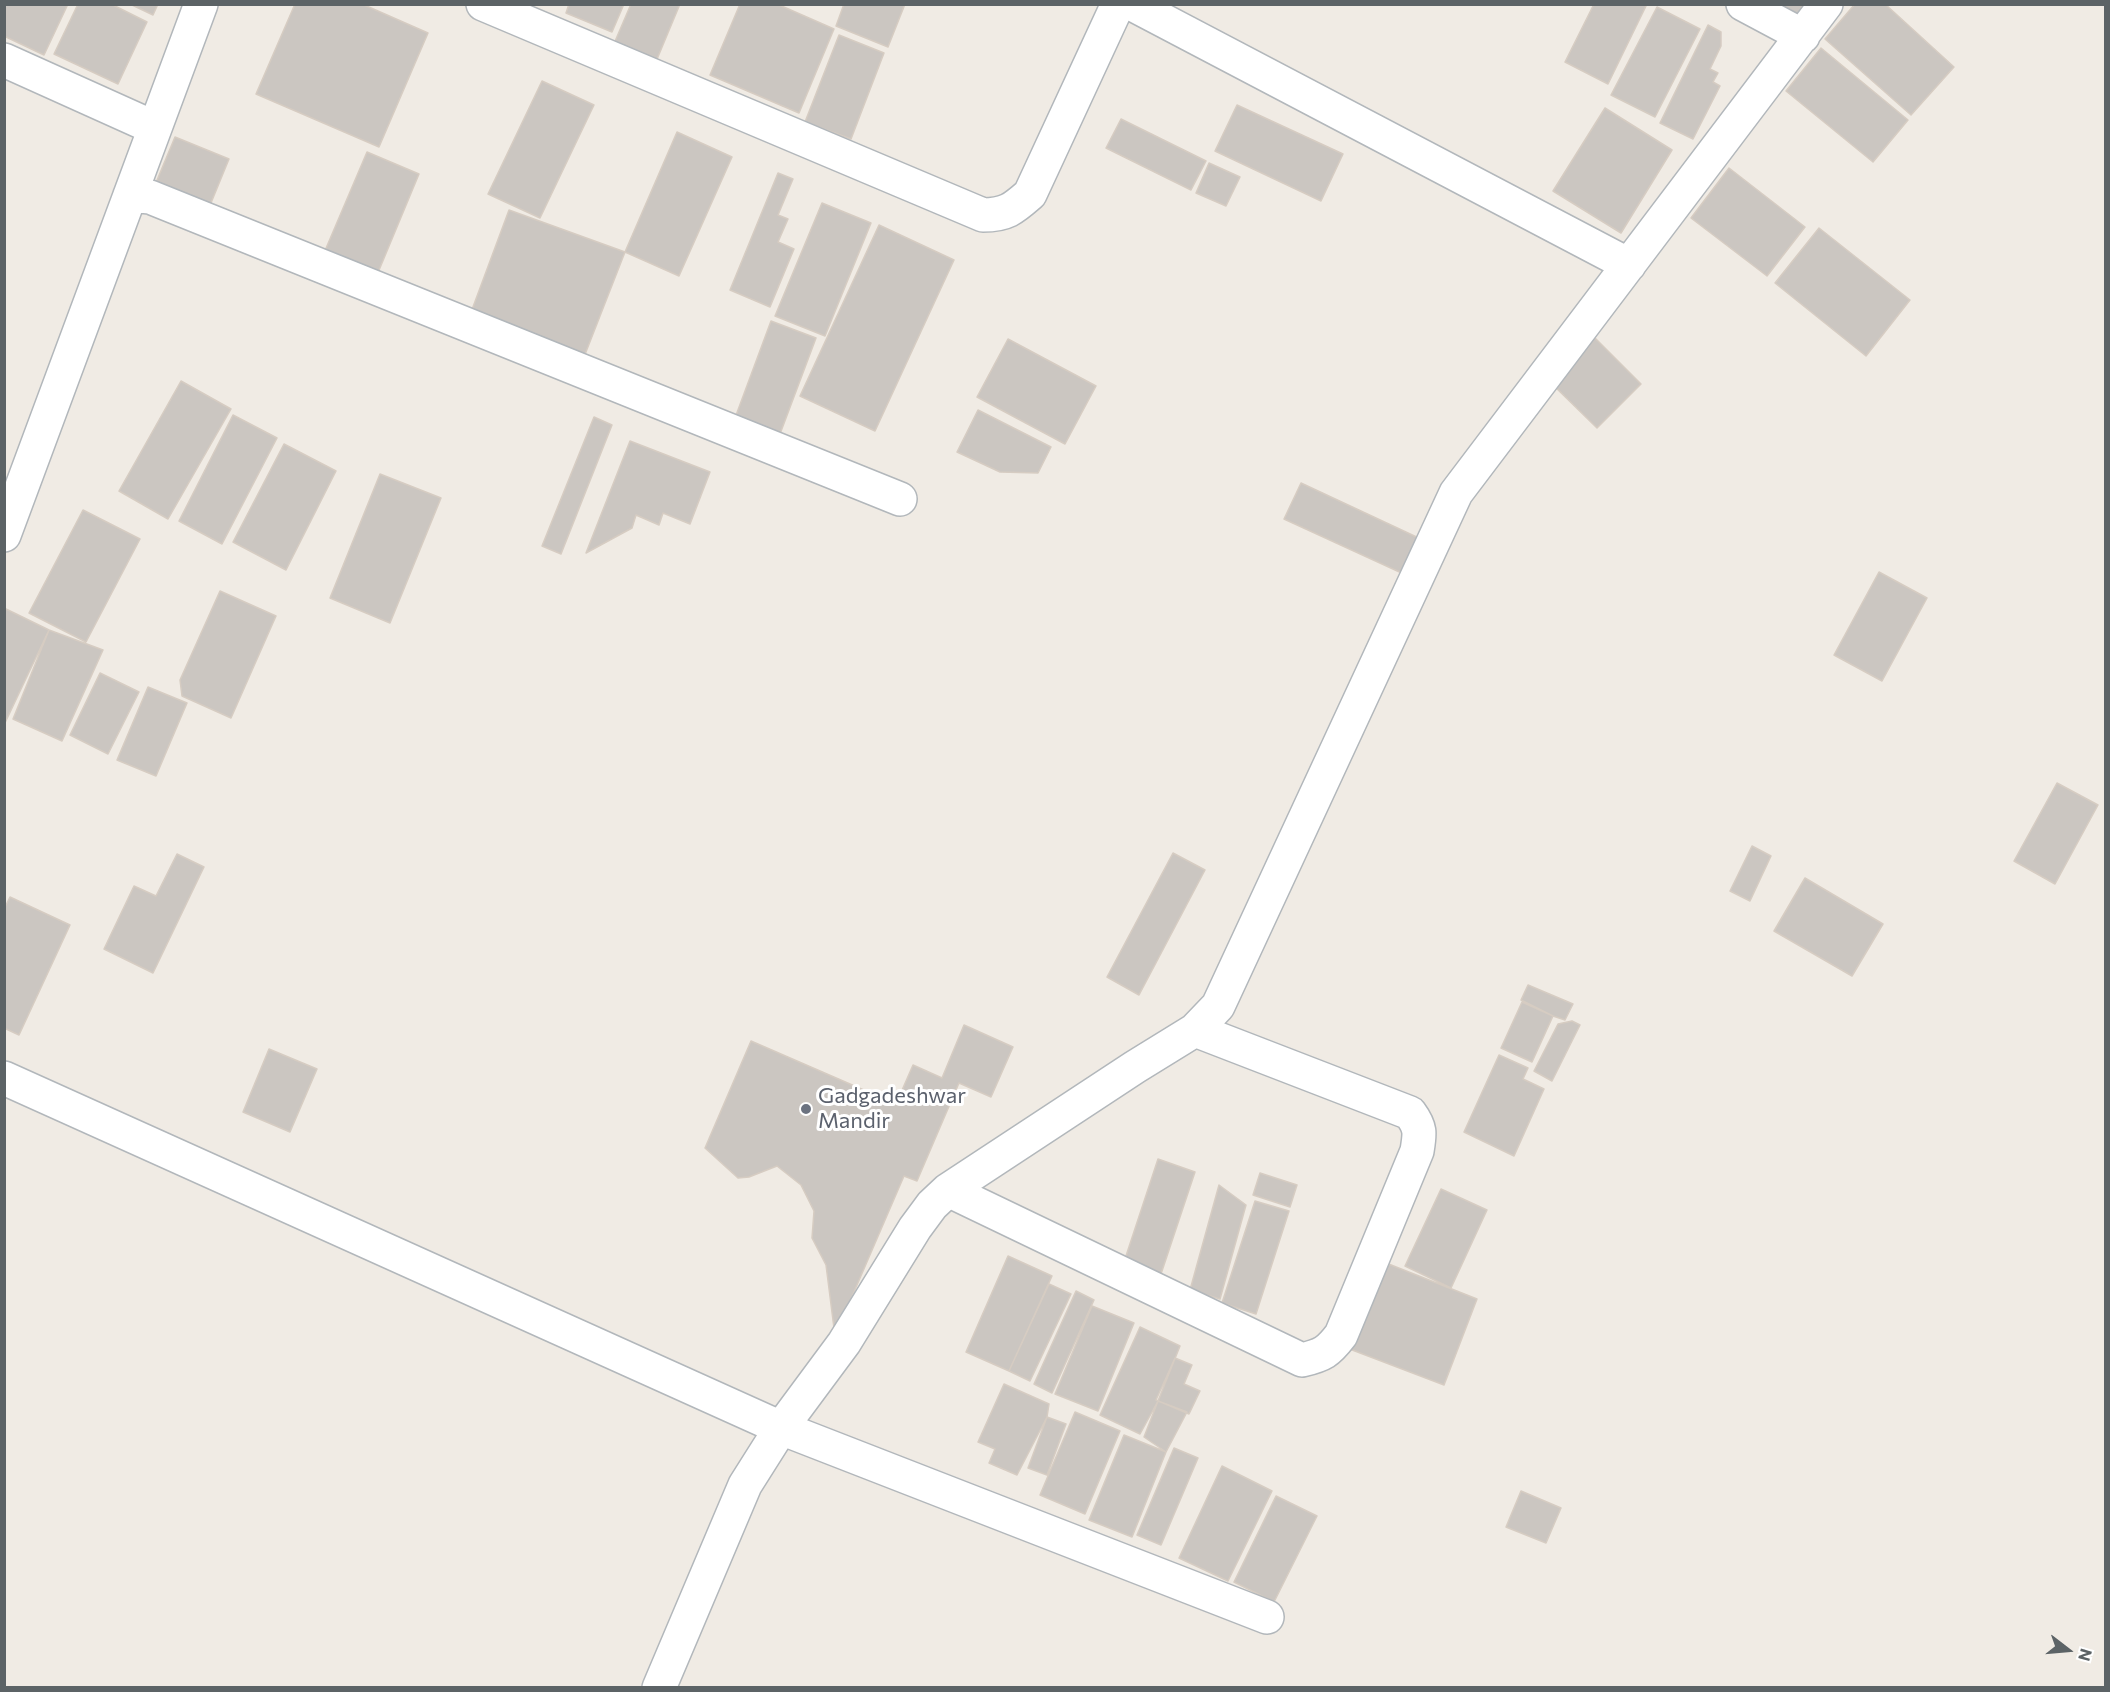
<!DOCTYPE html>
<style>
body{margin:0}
#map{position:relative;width:2110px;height:1692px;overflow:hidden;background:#f0ebe4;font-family:Commissioner,sans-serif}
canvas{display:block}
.frame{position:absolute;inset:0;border:6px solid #5c6366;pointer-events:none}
.north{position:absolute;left:2038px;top:1620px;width:60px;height:60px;-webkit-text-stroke:4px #fff;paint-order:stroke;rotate:106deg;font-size:16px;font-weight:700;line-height:24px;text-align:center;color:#5c6366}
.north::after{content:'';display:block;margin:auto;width:21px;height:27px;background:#5c6366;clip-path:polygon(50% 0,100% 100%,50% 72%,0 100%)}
</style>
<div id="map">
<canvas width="2110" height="1692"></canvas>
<div class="frame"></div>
<div class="north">N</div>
</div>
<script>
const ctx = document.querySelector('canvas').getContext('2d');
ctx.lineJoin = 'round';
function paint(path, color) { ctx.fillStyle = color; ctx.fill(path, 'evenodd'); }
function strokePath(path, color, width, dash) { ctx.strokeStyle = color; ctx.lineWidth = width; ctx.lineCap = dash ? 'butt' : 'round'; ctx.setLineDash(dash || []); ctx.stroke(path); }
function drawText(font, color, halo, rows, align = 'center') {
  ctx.font = font + ' Commissioner,sans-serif'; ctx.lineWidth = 6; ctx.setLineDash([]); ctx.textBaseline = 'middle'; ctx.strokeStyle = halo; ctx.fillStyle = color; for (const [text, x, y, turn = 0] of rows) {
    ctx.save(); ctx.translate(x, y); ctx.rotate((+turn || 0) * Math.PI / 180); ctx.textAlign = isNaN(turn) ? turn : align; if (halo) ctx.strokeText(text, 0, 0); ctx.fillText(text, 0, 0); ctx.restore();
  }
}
const building = new Path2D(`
 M4,4H68L44,55L4,36Z
 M78,4H111L147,22L118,84L54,54Z
 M130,4H158L153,15Z
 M295,4H362L428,33L379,147L256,94Z
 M569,4H624L612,32L566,13Z
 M631,4H680L655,64L613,46Z
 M740,4H777L834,29L799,113L710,75Z
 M844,4H905L888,47L836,26Z
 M1594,4H1647L1608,84L1565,62Z
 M1762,4H1803L1793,22Z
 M1855,4H1885L1954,67L1911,115L1825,39Z
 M1657,7L1700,29L1655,117L1611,95Z
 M1708,25L1721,32V46L1710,69L1718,73L1713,82L1720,86L1693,139L1660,123Z
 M839,35L884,53L851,139L805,122Z
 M1821,48L1908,120L1873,162L1786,91Z
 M542,81L594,105L540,218L488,194Z
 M1237,105L1343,154L1321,201L1215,151Z
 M1605,108L1672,150L1621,233L1553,191Z
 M1121,119L1206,161L1191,190L1106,148Z
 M677,132L732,157L679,276L625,252Z
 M175,137L229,159L204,220L150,197Z
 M367,152L419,174L377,275L324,253Z
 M1209,163L1240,177L1226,206L1196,193Z
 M1729,168L1805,227L1767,276L1691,218Z
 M778,173L793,179L778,215L788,219L778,242L794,249L770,307L730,290Z
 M822,203L871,223L825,336L775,316Z
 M509,210L625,252L584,357L470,315Z
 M879,225L954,260L875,431L800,396Z
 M1819,228L1910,300L1866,356L1775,283Z
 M771,321L816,338L780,434L735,418Z
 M1594,337L1641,384L1597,428L1550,382Z
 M1008,339L1096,386L1065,444L977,397Z
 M181,381L231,409L168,519L119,491Z
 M978,410L1051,447L1038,473L1000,472L957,452Z
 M233,415L277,438L222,544L179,521Z
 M594,417L612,425L561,554L542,546Z
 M630,441L710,472L690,524L663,513L659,525L636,515L632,528L586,553Z
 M284,444L336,471L286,570L233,542Z
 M380,474L441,498L390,623L330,598Z
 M1301,483L1423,540L1406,575L1284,519Z
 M83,510L140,539L86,642L29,613Z
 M1879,572L1927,598L1882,681L1834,655Z
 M220,591L276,616L231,718L182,696L180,680Z
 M6,609L49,630L4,725V612Z
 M49,630L103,650L62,741L13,719Z
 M100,673L139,692L108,754L70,735Z
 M148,687L187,703L156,776L117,760Z
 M2057,783L2098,805L2055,884L2014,861Z
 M1752,846L1771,856L1750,901L1730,891Z
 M1173,853L1205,870L1139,995L1107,977Z
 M177,854L204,867L153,973L104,949L134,886L156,896Z
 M1805,878L1883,924L1852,976L1774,931Z
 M10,897L70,925L19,1035L4,1028V909Z
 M1528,985L1573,1004L1565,1020L1553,1016L1521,1000Z
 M1522,1002L1553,1016L1532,1062L1501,1048Z
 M1572,1021L1580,1025L1552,1081L1534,1071L1558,1024Z
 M964,1025L1013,1047L991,1097L959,1083L917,1181L904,1176L835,1336L826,1265L812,1238L814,1211L801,1185L777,1166L749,1177L738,1178L705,1148L751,1041L896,1104L913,1065L942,1078Z
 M269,1049L317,1069L290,1132L243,1112Z
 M1499,1055L1528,1068L1523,1079L1544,1089L1514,1156L1464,1132Z
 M1158,1159L1195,1172L1160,1277L1123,1265Z
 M1260,1173L1297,1185L1290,1207L1253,1195Z
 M1219,1185L1246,1205L1220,1299L1190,1290Z
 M1441,1189L1487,1210L1451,1288L1405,1266Z
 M1255,1201L1289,1211L1256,1314L1222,1303Z
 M1008,1256L1052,1276L1009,1371L966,1352Z
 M1381,1261L1477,1299L1444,1385L1347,1348Z
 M1049,1284L1071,1294L1030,1381L1009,1371Z
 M1076,1291L1094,1300L1052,1393L1034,1384Z
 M1092,1306L1134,1323L1098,1411L1055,1394Z
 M1140,1327L1180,1346L1158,1401L1140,1434L1100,1415Z
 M1175,1358L1192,1365L1184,1384L1200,1391L1189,1414L1156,1400Z
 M1004,1384L1049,1404L1047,1417L1017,1475L989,1463L995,1449L978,1442Z
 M1158,1401L1187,1412L1166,1452L1144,1437Z
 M1075,1412L1120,1431L1085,1514L1040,1495Z
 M1047,1417L1066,1424L1047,1475L1028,1468Z
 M1124,1435L1166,1452L1132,1537L1089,1520Z
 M1174,1448L1198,1458L1161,1545L1137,1535Z
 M1222,1466L1272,1491L1228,1581L1179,1558Z
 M1521,1491L1561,1508L1546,1543L1506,1527Z
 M1276,1496L1317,1516L1274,1602L1234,1582Z`);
paint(building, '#cbc6c1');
strokePath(building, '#d6ccc2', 1.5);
const street = new Path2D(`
 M483,4L983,215C1006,215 1013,209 1030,194L1118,4
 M1132,4L1629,265
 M1743,4L1803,36
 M4,60L155,128
 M130,195L150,197L900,499
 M4,535L201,4
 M4,1078L781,1428L1267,1617
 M948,1190L1302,1360C1323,1355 1328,1352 1341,1335L1417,1151C1420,1133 1421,1128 1410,1113L1195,1030
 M659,1688L745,1485L781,1428L844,1343L915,1228L932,1205L948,1190L1135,1067L1195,1030L1218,1006L1456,493L1826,4`);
strokePath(street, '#b2b7bb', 36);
strokePath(street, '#fff', 33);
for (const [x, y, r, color] of [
 [806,1109,6,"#6b7280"]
]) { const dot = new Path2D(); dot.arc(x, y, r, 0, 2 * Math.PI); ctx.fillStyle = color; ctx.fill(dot); strokePath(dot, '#fff', 2); }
drawText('22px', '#5b616d', '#fff', [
 ["Gadgadeshwar",818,1096],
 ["Mandir",818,1121]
], 'left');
</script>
